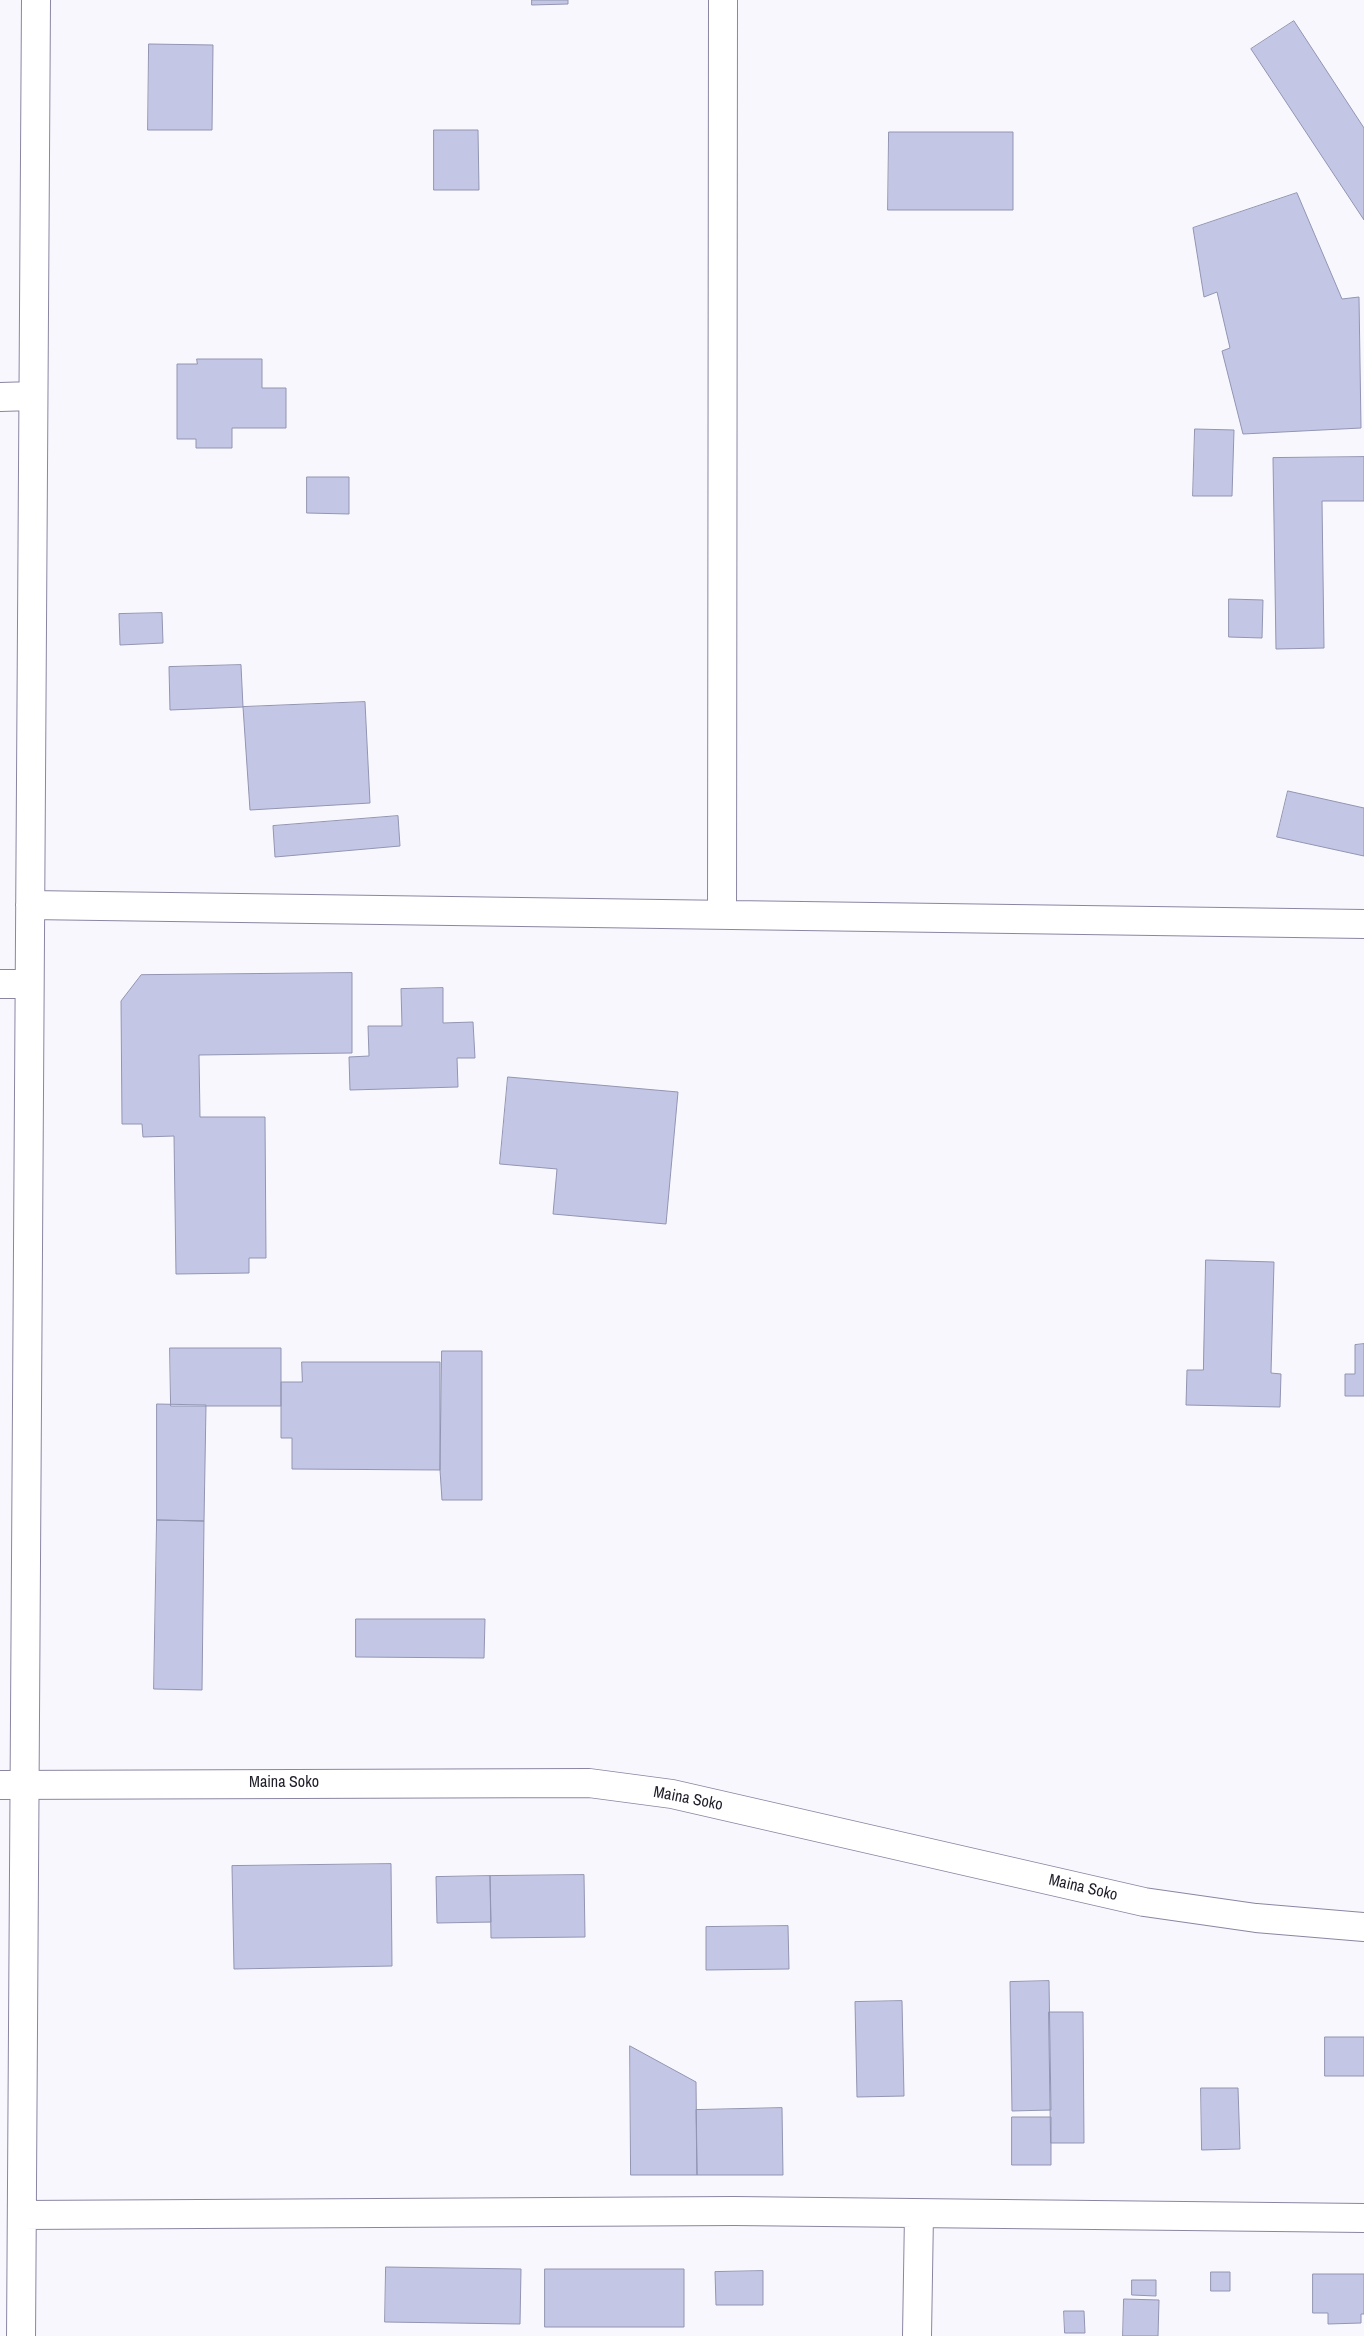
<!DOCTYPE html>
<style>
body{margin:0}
canvas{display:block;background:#f7f7fd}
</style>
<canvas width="1364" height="2336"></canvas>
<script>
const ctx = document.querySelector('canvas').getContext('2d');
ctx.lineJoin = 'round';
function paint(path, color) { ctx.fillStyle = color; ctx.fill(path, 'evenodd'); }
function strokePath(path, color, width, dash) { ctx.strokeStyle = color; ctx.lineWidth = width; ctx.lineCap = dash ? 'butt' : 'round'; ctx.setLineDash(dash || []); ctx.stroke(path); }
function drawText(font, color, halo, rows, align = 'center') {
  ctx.font = font + ' "Archivo Narrow",sans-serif'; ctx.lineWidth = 4; ctx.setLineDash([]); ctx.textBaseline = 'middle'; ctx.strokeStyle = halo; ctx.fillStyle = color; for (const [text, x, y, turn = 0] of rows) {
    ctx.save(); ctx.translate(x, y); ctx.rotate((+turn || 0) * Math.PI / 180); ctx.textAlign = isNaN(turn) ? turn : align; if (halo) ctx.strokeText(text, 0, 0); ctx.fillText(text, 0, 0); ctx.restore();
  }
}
const building = new Path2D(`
 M532,0H568V4L532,5Z
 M1294,21L1364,128V220L1251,49Z
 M149,44L213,45L212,130H148Z
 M434,130H478L479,190H434Z
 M889,132H1013V210H888Z
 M1297,193L1342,299L1359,297L1361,428L1243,434L1222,351L1230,348L1217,292L1204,297L1193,228Z
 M197,359H262V388H286V428H232V448H196V439H177V364H197Z
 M1195,429L1234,430L1232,496H1193Z
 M1364,457V501H1322L1324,648L1276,649L1273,458Z
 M307,477H349V514L307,513Z
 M1229,599L1263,600L1262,638L1229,637Z
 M162,613L163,643L120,645L119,614Z
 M241,665L243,707L170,710L169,667Z
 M365,702L370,803L250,810L243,707Z
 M1288,791L1364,808V856L1277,837Z
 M398,816L400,846L275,857L273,826Z
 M352,973V1053L199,1055L200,1117H265L266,1258H249V1273L176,1274L174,1136L143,1137L142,1124H122L121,1001L141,975Z
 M443,988V1023L473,1022L475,1058H457L458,1087L350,1090L349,1057L369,1056L368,1026H402L401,989Z
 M508,1077L678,1092L666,1224L553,1214L557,1169L500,1164Z
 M1206,1260L1274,1262L1271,1373L1281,1374L1280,1407L1186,1405L1187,1370H1203Z
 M1364,1344V1396H1345V1374H1355V1345Z
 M170,1348H281V1406H171Z
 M442,1351H482V1500H442L440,1470Z
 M302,1362H440V1470L292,1469V1438H281V1382H302Z
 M157,1404L206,1405L204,1521L157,1520Z
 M157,1520L204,1521L202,1690L154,1689Z
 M356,1619H485L484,1658L356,1657Z
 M391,1864L392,1966L234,1969L232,1866Z
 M584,1875L585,1937L491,1938L490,1876Z
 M490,1876L491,1922L437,1923L436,1877Z
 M788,1926L789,1969L706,1970V1927Z
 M1049,1981L1051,2110L1012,2111L1010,1982Z
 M902,2001L904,2096L857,2097L855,2002Z
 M1049,2012H1083L1084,2143H1051Z
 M1325,2037H1364V2076H1325Z
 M630,2046L696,2082L697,2175H631Z
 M1201,2088H1238L1240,2149L1202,2150Z
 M782,2108L783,2175H697L696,2110Z
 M1012,2117H1051V2165H1012Z
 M386,2267L521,2269L520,2324L385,2322Z
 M545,2269H684V2327H545Z
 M763,2271V2305H716L715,2272Z
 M1211,2272H1230V2291H1211Z
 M1313,2274H1364V2314H1361V2323L1328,2324V2313H1313Z
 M1132,2280H1156V2296L1132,2295Z
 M1124,2299L1159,2300L1158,2336H1123Z
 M1064,2311H1084L1085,2333H1065Z`);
paint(building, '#c3c6e5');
strokePath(building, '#9295b2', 1);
const street = new Path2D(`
 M0,397L33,396
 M30,905L1364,924
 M722,915L723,0
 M0,984H29
 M22,2215L734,2211L1364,2218
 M21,2336L36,0
 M917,2336L919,2214`);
const secondary = new Path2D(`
 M0,1785L589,1783L672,1794L1144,1902L1256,1918L1364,1927`);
strokePath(street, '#8a86a2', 30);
strokePath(secondary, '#8a86a2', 30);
strokePath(street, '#fff', 28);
strokePath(secondary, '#fff', 28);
drawText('16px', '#1f1e29', '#fff', [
 ["Maina Soko",284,1783],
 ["Maina Soko",688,1799,11],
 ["Maina Soko",1083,1888,13]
]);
</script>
